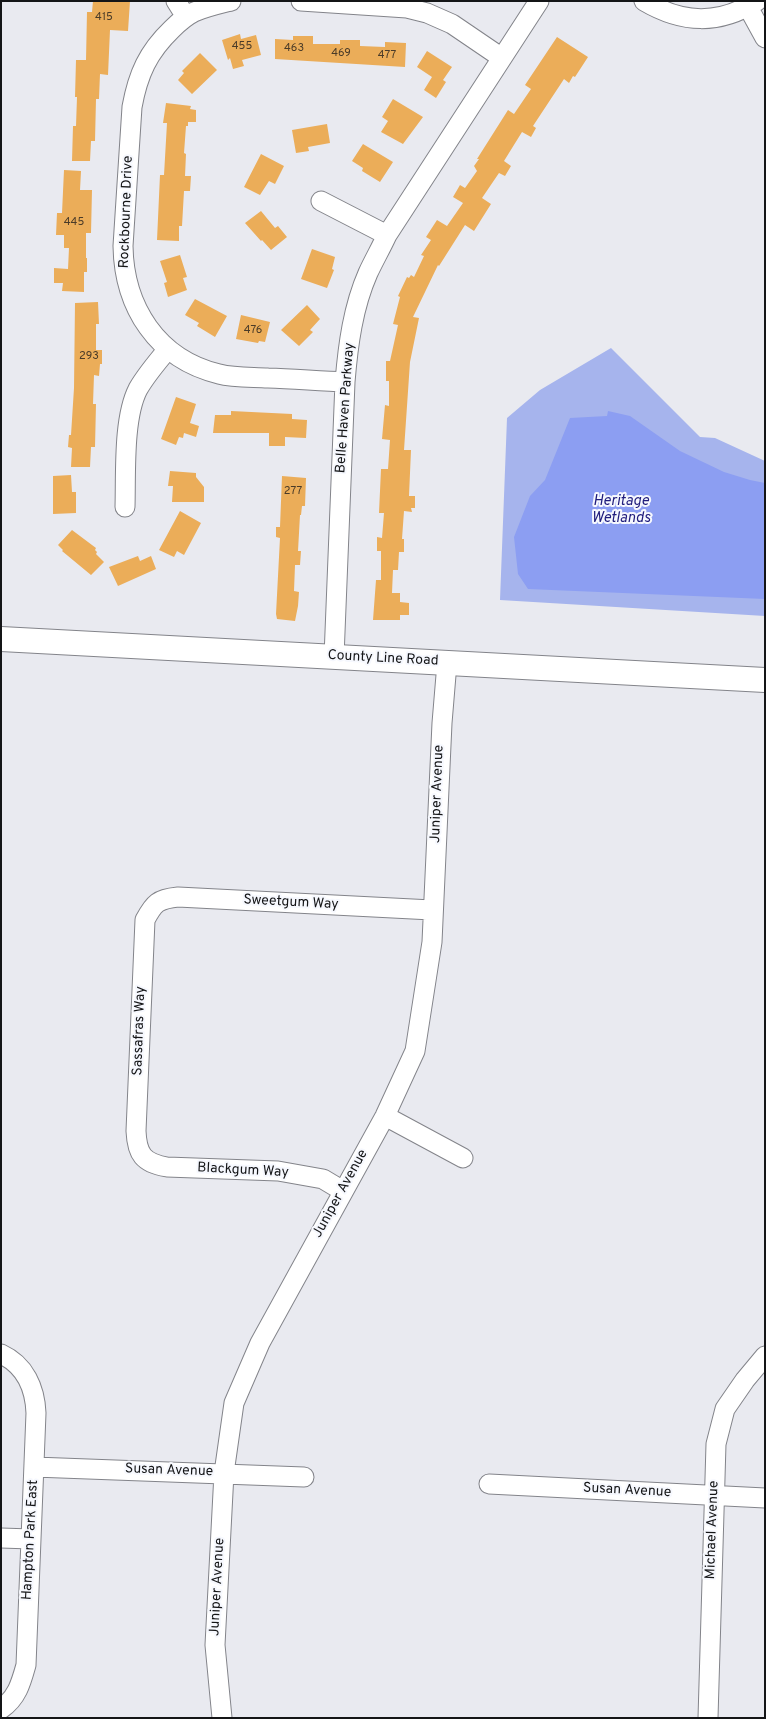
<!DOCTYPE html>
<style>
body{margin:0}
#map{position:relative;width:766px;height:1719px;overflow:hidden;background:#e9eaf0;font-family:Overpass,sans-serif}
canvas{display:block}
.frame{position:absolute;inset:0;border:2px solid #141517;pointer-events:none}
</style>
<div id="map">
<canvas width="766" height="1719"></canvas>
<div class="frame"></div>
</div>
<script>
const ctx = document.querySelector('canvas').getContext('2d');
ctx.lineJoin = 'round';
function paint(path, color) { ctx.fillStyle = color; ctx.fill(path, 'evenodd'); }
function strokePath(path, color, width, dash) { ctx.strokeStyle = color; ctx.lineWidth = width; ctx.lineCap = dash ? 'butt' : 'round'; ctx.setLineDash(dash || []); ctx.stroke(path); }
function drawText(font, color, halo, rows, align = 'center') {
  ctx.font = font + ' Overpass,sans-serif'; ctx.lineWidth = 4; ctx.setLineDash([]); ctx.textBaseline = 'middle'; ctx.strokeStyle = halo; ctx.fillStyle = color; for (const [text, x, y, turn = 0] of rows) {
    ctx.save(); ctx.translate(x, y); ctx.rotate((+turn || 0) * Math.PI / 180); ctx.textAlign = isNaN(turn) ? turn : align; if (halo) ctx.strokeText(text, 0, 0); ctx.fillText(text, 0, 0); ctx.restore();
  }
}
paint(new Path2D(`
 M611,348L700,437L715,438L765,461V616L500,600L507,418L540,390Z`), '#a6b4ed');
paint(new Path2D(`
 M608,411L630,416L680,451L724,472L750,480L765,483V599L528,589L518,574L514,537L530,496L545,480L570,418L607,416Z`), '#8c9ef2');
paint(new Path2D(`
 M93,1H130L128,31L110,30L108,75L100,74L99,99H96L95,141H91L90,161H72L73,126H76L77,97H75L76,60H86L87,12H92Z
 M240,34L241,39L256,35L261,55L242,60L244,66L233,69L230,58L228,60L222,40Z
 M293,36H313V44H340V40H360V46L385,47V42L406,43L405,67L275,59V39L293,40Z
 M557,37L588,57L575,77L573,76L569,83L564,79L533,126L536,128L531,137L522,132L504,161L511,166L505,176L499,173L482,198L491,204L474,231L465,225L439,266L438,265L413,317L419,318L410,362L404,450H411L409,496H415V508H411L412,512L404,511L402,539H404V552H399L398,570H393L392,593H400V602L409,603V615H400V620H373L376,580H381V551H377V537L382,538L384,513H379L381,469H388L390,440L382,439L385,405L389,406V381H386V361H390L398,325L393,324L400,297L398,296L407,277L409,278L411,275L414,277L424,256L421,255L431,240L426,237L437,220L447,226L463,203L453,197L460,185L465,188L477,171L474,166L479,159H477L508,110L514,114L531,89L525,85Z
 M427,51L452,67L443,80L446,82L436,98L424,90L432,77L417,67Z
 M200,53L217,70L192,94L178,80L184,73L182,71Z
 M393,99L423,117L403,144L381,132L388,121L382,117Z
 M166,103L191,106L190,109L196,110V122H188V126H186L184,153L186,154L185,176H191L190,191H184L182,226H179V241L157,240L160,175H164L167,123H163Z
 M327,124L330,143L308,147L309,151L296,153L292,130Z
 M363,144L393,162L380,182L362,171L363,168L352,161Z
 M261,154L284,166L275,184L269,181L260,195L244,187Z
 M64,170L81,171L80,190H92L91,233H86V258H87V272H84V292L62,291L63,283H54V268L68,269L69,248H64V235H56L57,213H62Z
 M261,211L275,228L278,226L287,237L271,250L262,240L261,241L245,223Z
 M312,249L335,257L332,269L334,270L327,288L301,279Z
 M180,255L187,277L183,278L187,290L168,297L164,283L167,282L160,261Z
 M195,299L227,316L215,337L197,326L199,323L185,315Z
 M98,302L99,324H96V350H102V364H100L99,376L94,375L93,404H96L95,447H91L90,467H71L72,448L68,447L69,435H71L74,388L75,303Z
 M307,305L320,319L310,330L313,332L299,346L281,330Z
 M241,315L270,322L265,342L259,341L258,343L236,339Z
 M176,397L196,404L190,423L199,426L196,437L184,433L183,438L179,437L176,445L161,439Z
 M231,411L292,414V419L307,420L306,438L285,437V446H269V433H213L215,415H231Z
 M170,471L196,473V477L204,487V502H172L173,486H168Z
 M71,475L72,492H76V513L53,514V476Z
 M282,476L306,478L305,506H302L301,515H300L298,551H301L300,565H295L294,591L299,592L298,606L295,621L277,619L276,614L280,538L276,537V527H280Z
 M180,511L201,523L184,555L177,551L174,557L159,550Z
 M72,530L96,548L95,550L97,552L96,554L104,562L91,575L62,551L63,550L58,545Z
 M138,556L140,561L151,556L156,569L118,586L109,567Z`), '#ebad59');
const minor = new Path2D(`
 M176,1L186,17
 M231,1C219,4 206,7 194,12C186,16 178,23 172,29C148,52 138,74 132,107L123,246C124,307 157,359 219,374C234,378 252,377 268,378C294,379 320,381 345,382
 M301,1L407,8L427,13L452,24L502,58
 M644,1C683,24 719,25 757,1
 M748,7L765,38
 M321,201L387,235
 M125,507C126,474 123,418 138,389C146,375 157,362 168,349
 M334,657L345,382C348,345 353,307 368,273C374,260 381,248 387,235L539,1
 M385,1116L463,1158
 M343,1191L323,1179L278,1171L167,1167C143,1163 137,1154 136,1131L145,920C154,903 158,899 178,897L432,910
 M1,1354C25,1365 35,1388 36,1413L26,1665C21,1683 17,1698 1,1709
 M34,1467L304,1477
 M489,1484L765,1498
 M1,1538L31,1539
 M222,1718L215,1645L224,1473L234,1403L260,1343L385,1116L415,1051L432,942L442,723L447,663
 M708,1718L716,1444L725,1409L745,1380L765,1356`);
const major = new Path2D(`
 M1,639L765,680`);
strokePath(minor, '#83848a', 21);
strokePath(major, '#83848a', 26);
strokePath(minor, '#fff', 19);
strokePath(major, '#fff', 24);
drawText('11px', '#4a3b28', null, [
 ["415",104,18],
 ["455",242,47],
 ["463",294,49],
 ["469",341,54],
 ["477",387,56],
 ["445",74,223],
 ["476",253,331],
 ["293",89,357],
 ["277",293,492]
]);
drawText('14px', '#141517', '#f6f8fe', [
 ["Rockbourne Drive",127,212,-88],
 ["Belle Haven Parkway",346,408,-86],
 ["County Line Road",383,659,3],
 ["Juniper Avenue",438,794,-88],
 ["Sweetgum Way",291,903,3],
 ["Sassafras Way",140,1031,-88],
 ["Blackgum Way",243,1171,3],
 ["Juniper Avenue",341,1194,-61],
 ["Susan Avenue",169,1471,2],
 ["Susan Avenue",627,1491,3],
 ["Michael Avenue",713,1530,-88],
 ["Hampton Park East",31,1540,-87],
 ["Juniper Avenue",218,1587,-87]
]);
drawText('italic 15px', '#1f1c7c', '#f6f8fe', [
 ["Heritage",621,502],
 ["Wetlands",621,519]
]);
</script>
